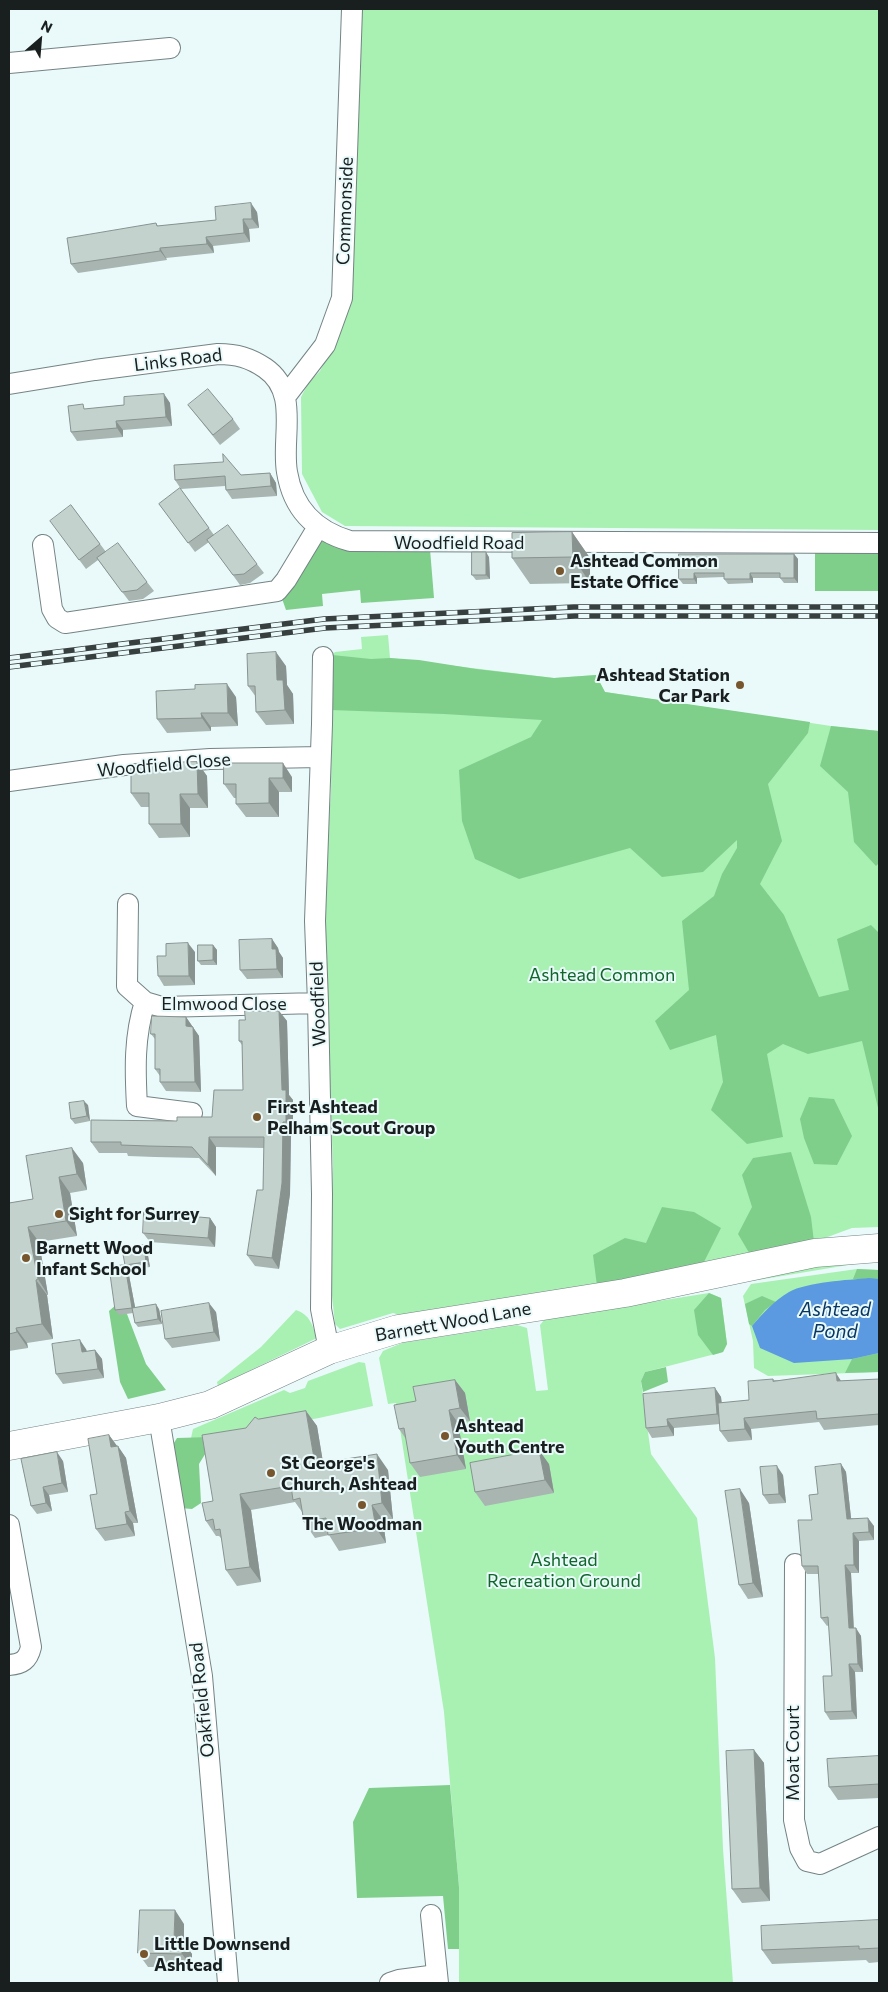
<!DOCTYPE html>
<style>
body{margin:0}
#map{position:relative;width:888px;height:1992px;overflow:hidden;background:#eafafb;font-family:Commissioner,sans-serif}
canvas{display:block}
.frame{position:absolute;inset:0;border:10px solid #191f1f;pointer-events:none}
.north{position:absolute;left:15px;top:15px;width:50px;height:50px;-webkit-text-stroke:4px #eafafb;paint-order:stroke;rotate:27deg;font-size:14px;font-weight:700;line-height:20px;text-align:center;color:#191f1f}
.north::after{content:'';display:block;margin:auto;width:18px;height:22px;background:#191f1f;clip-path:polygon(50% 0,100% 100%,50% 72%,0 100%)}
</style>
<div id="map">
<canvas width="888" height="1992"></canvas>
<div class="frame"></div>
<div class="north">N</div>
</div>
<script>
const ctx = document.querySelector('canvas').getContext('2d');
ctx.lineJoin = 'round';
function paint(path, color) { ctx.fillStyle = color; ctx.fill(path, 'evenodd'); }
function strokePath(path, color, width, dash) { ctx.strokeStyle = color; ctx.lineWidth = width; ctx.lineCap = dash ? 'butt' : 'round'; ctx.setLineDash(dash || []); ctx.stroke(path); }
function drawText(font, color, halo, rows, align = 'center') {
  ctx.font = font + ' Commissioner,sans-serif'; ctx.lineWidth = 4; ctx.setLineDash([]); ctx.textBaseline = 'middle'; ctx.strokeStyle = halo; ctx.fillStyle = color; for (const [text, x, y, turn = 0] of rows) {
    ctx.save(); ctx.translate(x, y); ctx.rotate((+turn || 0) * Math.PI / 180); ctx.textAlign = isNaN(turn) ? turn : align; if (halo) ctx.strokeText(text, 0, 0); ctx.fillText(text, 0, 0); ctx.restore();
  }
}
paint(new Path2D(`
 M362,9H879V530L345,526L322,512L302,474L301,397L309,382L320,371L336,340Z
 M388,635L390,658L554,678L596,675L605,692L831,726L879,731V1227L852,1228L814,1242L717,1263L410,1318L393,1313L340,1329L335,1324L330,1277L333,1166L323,894L331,793L332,655L335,652L362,649L361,637Z
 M879,1257V1262L860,1263L752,1281L751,1277Z
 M857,1269L879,1270V1372L768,1376L754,1368L753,1341L743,1296L751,1284Z
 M709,1293L721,1298L727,1344L723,1352L645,1372L641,1381L651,1454L697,1518L715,1658L723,1849L733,1983H459V1887L444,1712L396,1403L388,1404L379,1358L383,1351L402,1343L517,1325L527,1328L536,1391L548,1390L540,1325L545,1319Z
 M296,1310C310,1315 312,1324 317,1338L218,1386L217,1382L261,1347Z
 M359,1362L365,1363L373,1406L319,1418L201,1439L191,1438L193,1429L284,1390L290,1393L305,1388L308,1381Z`), '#a9f0b3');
paint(new Path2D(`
 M332,539L430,549L434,598L361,603L360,590L322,594L323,606L286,610L280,593L315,543Z
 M879,549V591H815V550Z
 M332,655L371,659L390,658L419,660L476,669L554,678L596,675L605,692L810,722L808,733L768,784L782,841L760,884L784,915L819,997L849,990L837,939L871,925L879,933V1112L862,1041L808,1054L783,1044L767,1054L783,1137L747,1144L711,1110L723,1082L716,1035L670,1050L655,1021L689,990L682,921L714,896L722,874L737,848V840L703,872L662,877L630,848L519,879L475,859L462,821L459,770L531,737L542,720L444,714L330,710Z
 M831,726L879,731V863L876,866L854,842L848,792L820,766Z
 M809,1097L834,1099L852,1136L837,1165L814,1164L804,1138L800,1119Z
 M791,1152L811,1217L814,1242L751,1256L738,1234L752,1207L742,1175L753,1158Z
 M662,1207L694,1212L721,1228L705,1260L700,1267L597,1286L593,1255L625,1238L646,1243Z
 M857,1269L879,1270V1279H853Z
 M709,1293L721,1298L727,1344L723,1352L713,1355L698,1335L694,1310Z
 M762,1296L776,1302L765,1310L752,1326L749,1324L745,1304Z
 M117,1304L127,1314L146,1364L166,1390L128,1399L120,1382L109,1311Z
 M879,1353V1372L845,1373L852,1359Z
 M666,1367L668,1382L643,1392L641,1381L645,1372Z
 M210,1437L207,1451L199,1464L201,1503L192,1509L180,1508L172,1446L177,1438Z
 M450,1785L459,1887V1949H448L443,1896L357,1898L353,1822L369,1788Z`), '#7fcf8b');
paint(new Path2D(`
 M869,1278L879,1279V1353L852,1359L794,1363L760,1348L752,1326C763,1313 774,1301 789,1292C807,1282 848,1280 869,1278Z`), '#5b9ae0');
const street = new Path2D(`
 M9,63L170,48
 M9,384L95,370L218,354C237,354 250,358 265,368C300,392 281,437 287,472C293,509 315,531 350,541L879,543
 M285,397L325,345L342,298L352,9
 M43,545L52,609L57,618L65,623L277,591L286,580L318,527
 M323,657L322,724L315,921L318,1003L322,1194L321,1309L329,1350
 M9,781L124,765L210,759L320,757
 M128,904L127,986L145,1002L162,1007L318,1003
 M145,1002C134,1036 135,1070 137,1106L192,1113
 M159,1418L202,1676L228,1983
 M9,1525L31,1647C28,1660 22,1664 9,1665
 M795,1564L794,1820L800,1848L807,1861L820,1864L879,1837
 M431,1915L438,1983
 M390,1983L399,1980L437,1975`);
const secondary = new Path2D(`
 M9,1446L159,1418L210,1405L329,1350L398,1329L625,1293L815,1253L879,1248`);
strokePath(street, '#758384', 22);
strokePath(secondary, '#758384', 29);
strokePath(street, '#fff', 20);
strokePath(secondary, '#fff', 28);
const rail = new Path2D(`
 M9,658L324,619L574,607H879
 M9,667L325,628L575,616H879`);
strokePath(rail, '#373f3f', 5.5);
strokePath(rail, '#eafafb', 4, [11]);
paint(new Path2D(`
 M257,212L259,228L249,229L250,242L213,246L214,253L166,258L167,260L78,273L71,264L156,223L158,226L216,220Z
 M164,394L170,403L172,426L123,430V437L77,441L71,432L86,409L124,405Z
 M188,405L233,419L240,429L220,445Z
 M174,465L241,475L270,473L276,483L277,496L232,499L226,490L225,486L181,489L175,480Z
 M180,488L214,535L257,564L264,573L250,583L240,585L209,542L195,552L159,504Z
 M71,505L106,552L147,582L154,591L143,599L129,601L98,560L86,569L57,530Z
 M572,532L590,558V583L530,584L512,558Z
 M679,554H794L798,559V583H784L780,578H753V583L728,584L724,579V577L697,578V584H683L679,579Z
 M489,557L490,579L476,580L472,575Z
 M286,666L287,685L293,694L294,724L266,725L256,712V697L248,686Z
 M236,697L238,726L211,727V731L167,733L157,719Z
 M197,762L207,776L208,808H190V837L159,838L149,824V807H141L131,793Z
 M224,763L292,777V792H279V817H246L236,804V798H234L224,784Z
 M272,939L278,948L279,952L283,958V978L247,979L240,970Z
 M213,945L217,950V965H201L198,961Z
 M195,952V985L164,986L158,976Z
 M279,1011L287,1021L289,1095L293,1100V1133H291L290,1194L279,1269L255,1266L247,1255L263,1190L264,1148L216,1147V1176L199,1158L155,1157L128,1156L127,1153H99L91,1142L177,1121L212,1117L243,1090L242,1045L239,1041L245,1020Z
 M186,1017L199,1036L201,1092L166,1091L160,1082V1076L155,1069V1039L151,1034Z
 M88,1105L90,1121L75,1124L71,1119Z
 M26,1156L83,1163L87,1190L70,1193L77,1236L39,1242L48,1295H47L53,1339L27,1343L28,1348L9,1351V1203L33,1199Z
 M210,1218L216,1227L215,1247L150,1242L143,1233Z
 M144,1245L147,1250L150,1267L128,1270L135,1307L159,1309L162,1324L138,1327L135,1323L133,1313L119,1315L115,1310L125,1265Z
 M216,1312L220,1341L172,1348L165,1339Z
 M86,1349L87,1351L95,1350L102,1359L104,1378L63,1384L56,1374Z
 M773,1379L774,1380L841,1381L879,1379V1425L824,1430L819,1422L751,1429L752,1440L728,1442L720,1431V1424L674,1428V1436L652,1438L646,1428L715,1388L721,1397L722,1403L749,1400Z
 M455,1380L465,1393L470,1421L458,1423L466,1469L420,1477L410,1463L406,1439L399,1429L416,1401Z
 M306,1411L317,1426L323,1463L388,1470L393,1519L383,1520L386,1543L339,1551L329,1535L315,1538L304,1522L302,1512L295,1502L251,1510L261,1582L237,1586L226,1570L222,1539L219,1536H216L206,1521L213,1501L246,1428L258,1419Z
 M109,1435L126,1458L138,1523H133L135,1536L105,1541L96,1529L97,1494Z
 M21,1459L63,1461L68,1492L49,1495L52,1511L37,1514L31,1506Z
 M549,1464L554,1493L485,1506L475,1492Z
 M841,1464L846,1472L851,1518L874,1526V1540L859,1541V1573H851L854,1628L861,1636L863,1672H855L857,1719L830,1720L825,1712L832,1676L829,1625L827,1626L821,1618L819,1574H807L802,1566L818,1494Z
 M783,1475L786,1503L769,1504L763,1495Z
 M749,1503L763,1597L748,1599L739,1585Z
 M754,1750L764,1763L770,1901L742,1903L732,1889Z
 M879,1756V1798L838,1800L829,1787Z
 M879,1920V1962L869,1963L866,1960L772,1964L762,1950Z
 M184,1924V1943L192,1954V1967H148L138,1953Z`), '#a8b5b0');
paint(new Path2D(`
 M251,203L257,212L259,228L252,219Z
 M243,219L249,229L250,242L244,233Z
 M206,237L213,246L214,253L207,244Z
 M160,248L166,258L167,260L160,251Z
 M164,394L170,403L172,426L166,417Z
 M116,421L123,430V437L117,428Z
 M270,473L276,483L277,496L271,486Z
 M572,532L590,558V583L573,557Z
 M486,552L489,557L490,579L486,575Z
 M794,554L798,559V583L794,578Z
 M694,573L697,578V584L694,579Z
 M750,573L753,578V583L750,579Z
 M276,652L286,666L287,685L293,694L294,724L285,710L277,680Z
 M227,684L236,697L238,726L228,713Z
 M201,713L211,727V731L202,718Z
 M197,762L207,776L208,808L198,794Z
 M283,763L292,777V792L283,778Z
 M269,778L279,792V817L269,803Z
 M180,794L190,808V837L181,824Z
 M272,939L278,948L279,952L283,958V978L277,969L272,949Z
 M188,943L195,952V985L189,976Z
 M213,945L217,950V965L213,960Z
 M279,1011L287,1021L289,1095L293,1100V1133L286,1122L282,1090Z
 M186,1017L199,1036L201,1092L195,1082L186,1026Z
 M84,1101L88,1105L90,1121L87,1116Z
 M283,1122L291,1133L290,1194L279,1269L272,1258Z
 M209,1137L216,1147V1176L208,1165Z
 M72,1148L83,1163L87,1190L77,1174Z
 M59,1177L70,1193L77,1236L66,1221Z
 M210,1218L216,1227L215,1247L208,1238Z
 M28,1227L39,1242L48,1295L38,1279Z
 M144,1245L147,1250L150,1267L146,1262Z
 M125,1265L128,1270L136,1312L132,1308Z
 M36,1280L47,1295L53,1339L42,1324Z
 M209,1303L216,1312L220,1341L214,1332Z
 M156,1304L159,1309L162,1324L158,1319Z
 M16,1328L27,1343L28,1348L17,1332Z
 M80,1340L86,1349L88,1361L82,1352Z
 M95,1350L102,1359L104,1378L98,1369Z
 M836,1373L843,1384L837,1381Z
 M455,1380L465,1393L470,1421L460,1408Z
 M715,1388L721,1397L723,1424L717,1414Z
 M449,1410L458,1423L466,1469L457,1455Z
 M306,1411L317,1426L326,1480L315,1464Z
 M744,1418L751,1429L752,1440L745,1429Z
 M667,1419L674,1428V1436L668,1426Z
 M109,1435L117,1446L111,1447Z
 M118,1446L126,1458L138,1523L130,1511Z
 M539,1450L549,1464L554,1493L545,1480Z
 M57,1452L63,1461L68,1492L62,1483Z
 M377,1454L388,1470L393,1519L382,1503Z
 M841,1464L846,1472L852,1527L847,1519Z
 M777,1466L783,1475L786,1503L779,1494Z
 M43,1487L49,1495L52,1511L46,1503Z
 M740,1489L749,1503L763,1597L753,1583Z
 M240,1494L251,1510L261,1582L250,1567Z
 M372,1505L383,1520L386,1543L376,1528Z
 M125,1512L133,1523L135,1536L127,1524Z
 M868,1518L874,1526V1540L869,1532Z
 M853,1533L859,1541V1573L854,1565Z
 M845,1565L851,1573L854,1636L849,1628Z
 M856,1628L861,1636L863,1672L858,1664Z
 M849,1664L855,1672L857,1719L852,1711Z
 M754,1750L764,1763L770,1901L760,1888Z
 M175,1910L184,1924V1943L192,1954V1967L182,1954L174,1940Z`), '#889390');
const building = new Path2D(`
 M251,203L252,219H243L244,233L206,237L207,244L160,248V251L71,264L67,238L156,223L157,226L216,220L215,207Z
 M208,389L233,419L213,435L188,405Z
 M164,394L166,417L116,421L117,428L71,432L68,406L83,404L84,409L124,405V397Z
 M223,454L241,475L270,473L271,486L226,490L225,476L175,480L174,465L223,462Z
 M180,488L209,528L188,543L159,504Z
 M71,505L100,544L79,560L50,521Z
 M228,525L257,564L244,574L233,575L207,540Z
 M572,532L573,557L512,558V533Z
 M118,543L147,582L137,590L122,592L97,558Z
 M472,552H486V575H472Z
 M679,554H794V578H780V573H750V579H724V573H694V579H679Z
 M276,652L277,680H283L285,710L256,712L255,686H248L247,654Z
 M227,684L228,713H201L202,718L157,719L156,691L195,689V685Z
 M197,762L198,794H180L181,824H149V793H131V764Z
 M224,763H283V778H269V803L236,804V784H224Z
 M272,939V949H276L277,969L240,970L239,940Z
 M188,943L189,976H158L157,956H166V944Z
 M198,945H213V960L198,961Z
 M245,1011H279L282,1090H286V1122H283L282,1183L272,1258L247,1255L257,1190H263L264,1137H209L208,1165L192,1147L148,1146L121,1145V1142H91V1120L177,1121V1117H212L214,1090H243L242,1041H239V1020H245Z
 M152,1016L186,1017V1026L193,1027L195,1082H160V1069H155V1034H151Z
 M84,1101L87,1116L71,1119L69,1103Z
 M72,1148L77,1174L59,1177L66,1221L28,1227L38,1279L36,1280L42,1324L16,1328L17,1332L9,1334V1203L33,1199L26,1156Z
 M144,1212L210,1218L208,1238L143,1233Z
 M144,1245L146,1262L125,1265L122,1249Z
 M125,1265L132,1308L156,1304L158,1319L135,1323L132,1308L115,1310L109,1267Z
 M209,1303L214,1332L165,1339L161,1311Z
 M80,1340L82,1352L95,1350L98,1369L56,1374L52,1344Z
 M836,1373L837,1381L879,1379V1414L817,1419L816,1411L744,1418L745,1429L720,1431L718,1403L749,1400L748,1381L773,1379V1381Z
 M455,1380L460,1408L449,1410L457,1455L410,1463L404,1428L399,1429L394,1405L416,1401L413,1387Z
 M715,1388L717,1414L667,1419L668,1426L646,1428L643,1394Z
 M306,1411L315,1464L377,1454L382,1503L372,1505L376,1528L328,1535L326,1518L304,1522L300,1498L293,1500L291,1486L240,1494L250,1567L226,1570L220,1529L215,1530L213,1519L206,1521L202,1503L213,1501L202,1435L246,1428L255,1417L258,1419Z
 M109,1435L111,1447L118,1446L130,1511L125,1512L127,1524L96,1529L90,1495L97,1494L88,1439Z
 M539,1450L545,1480L475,1492L470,1463Z
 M57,1452L62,1483L43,1487L46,1503L31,1506L21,1459Z
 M841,1464L847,1519L868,1518L869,1532L853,1533L854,1565H845L849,1628H856L858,1664H849L852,1711L825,1712L823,1676H832L828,1617L821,1618L818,1566H802L798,1520H812L809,1495L818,1494L815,1467Z
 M777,1466L779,1494L763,1495L760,1467Z
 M740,1489L753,1583L739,1585L725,1491Z
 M754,1750L760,1888L732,1889L726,1751Z
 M879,1756V1784L829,1787L827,1759Z
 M140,1910H175L174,1940H182V1954L138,1953Z
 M879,1920V1948L859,1949V1946L762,1950L761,1926Z`);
paint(building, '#c3d2cd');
strokePath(building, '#889390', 1);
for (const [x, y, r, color] of [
 [560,571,5,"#78562d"],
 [740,685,5,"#78562d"],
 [257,1117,5,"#78562d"],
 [59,1214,5,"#78562d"],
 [26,1258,5,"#78562d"],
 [445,1436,5,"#78562d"],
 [271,1473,5,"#78562d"],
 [362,1505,5,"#78562d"],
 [144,1954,5,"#78562d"]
]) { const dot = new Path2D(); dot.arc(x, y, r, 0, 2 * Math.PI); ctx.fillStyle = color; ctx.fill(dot); strokePath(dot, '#eafafb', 2); }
drawText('18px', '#191f1f', '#eafafb', [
 ["Commonside",345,211,-88],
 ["Links Road",178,360,-7],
 ["Woodfield Road",459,543],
 ["Woodfield Close",164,765,-5],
 ["Elmwood Close",224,1004],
 ["Woodfield",318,1004,-92],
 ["Barnett Wood Lane",453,1322,-10],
 ["Oakfield Road",202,1700,-96],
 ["Moat Court",793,1753,-90]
]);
drawText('bold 18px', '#191f1f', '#eafafb', [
 ["Ashtead Common",570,561],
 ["Estate Office",570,582],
 ["Ashtead Station",730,675,"right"],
 ["Car Park",730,696,"right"],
 ["First Ashtead",267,1107],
 ["Pelham Scout Group",267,1128],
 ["Sight for Surrey",69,1214],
 ["Barnett Wood",36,1248],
 ["Infant School",36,1269],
 ["Ashtead",455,1426],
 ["Youth Centre",455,1447],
 ["St George's",281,1463],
 ["Church, Ashtead",281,1484],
 ["The Woodman",362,1524,"center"],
 ["Little Downsend",154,1944],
 ["Ashtead",154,1965]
], 'left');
drawText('18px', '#0e6629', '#eafafb', [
 ["Ashtead Common",602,975],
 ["Ashtead",564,1560],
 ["Recreation Ground",564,1581]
]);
drawText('italic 19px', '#073663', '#eafafb', [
 ["Ashtead",835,1310],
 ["Pond",835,1332]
]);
</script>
